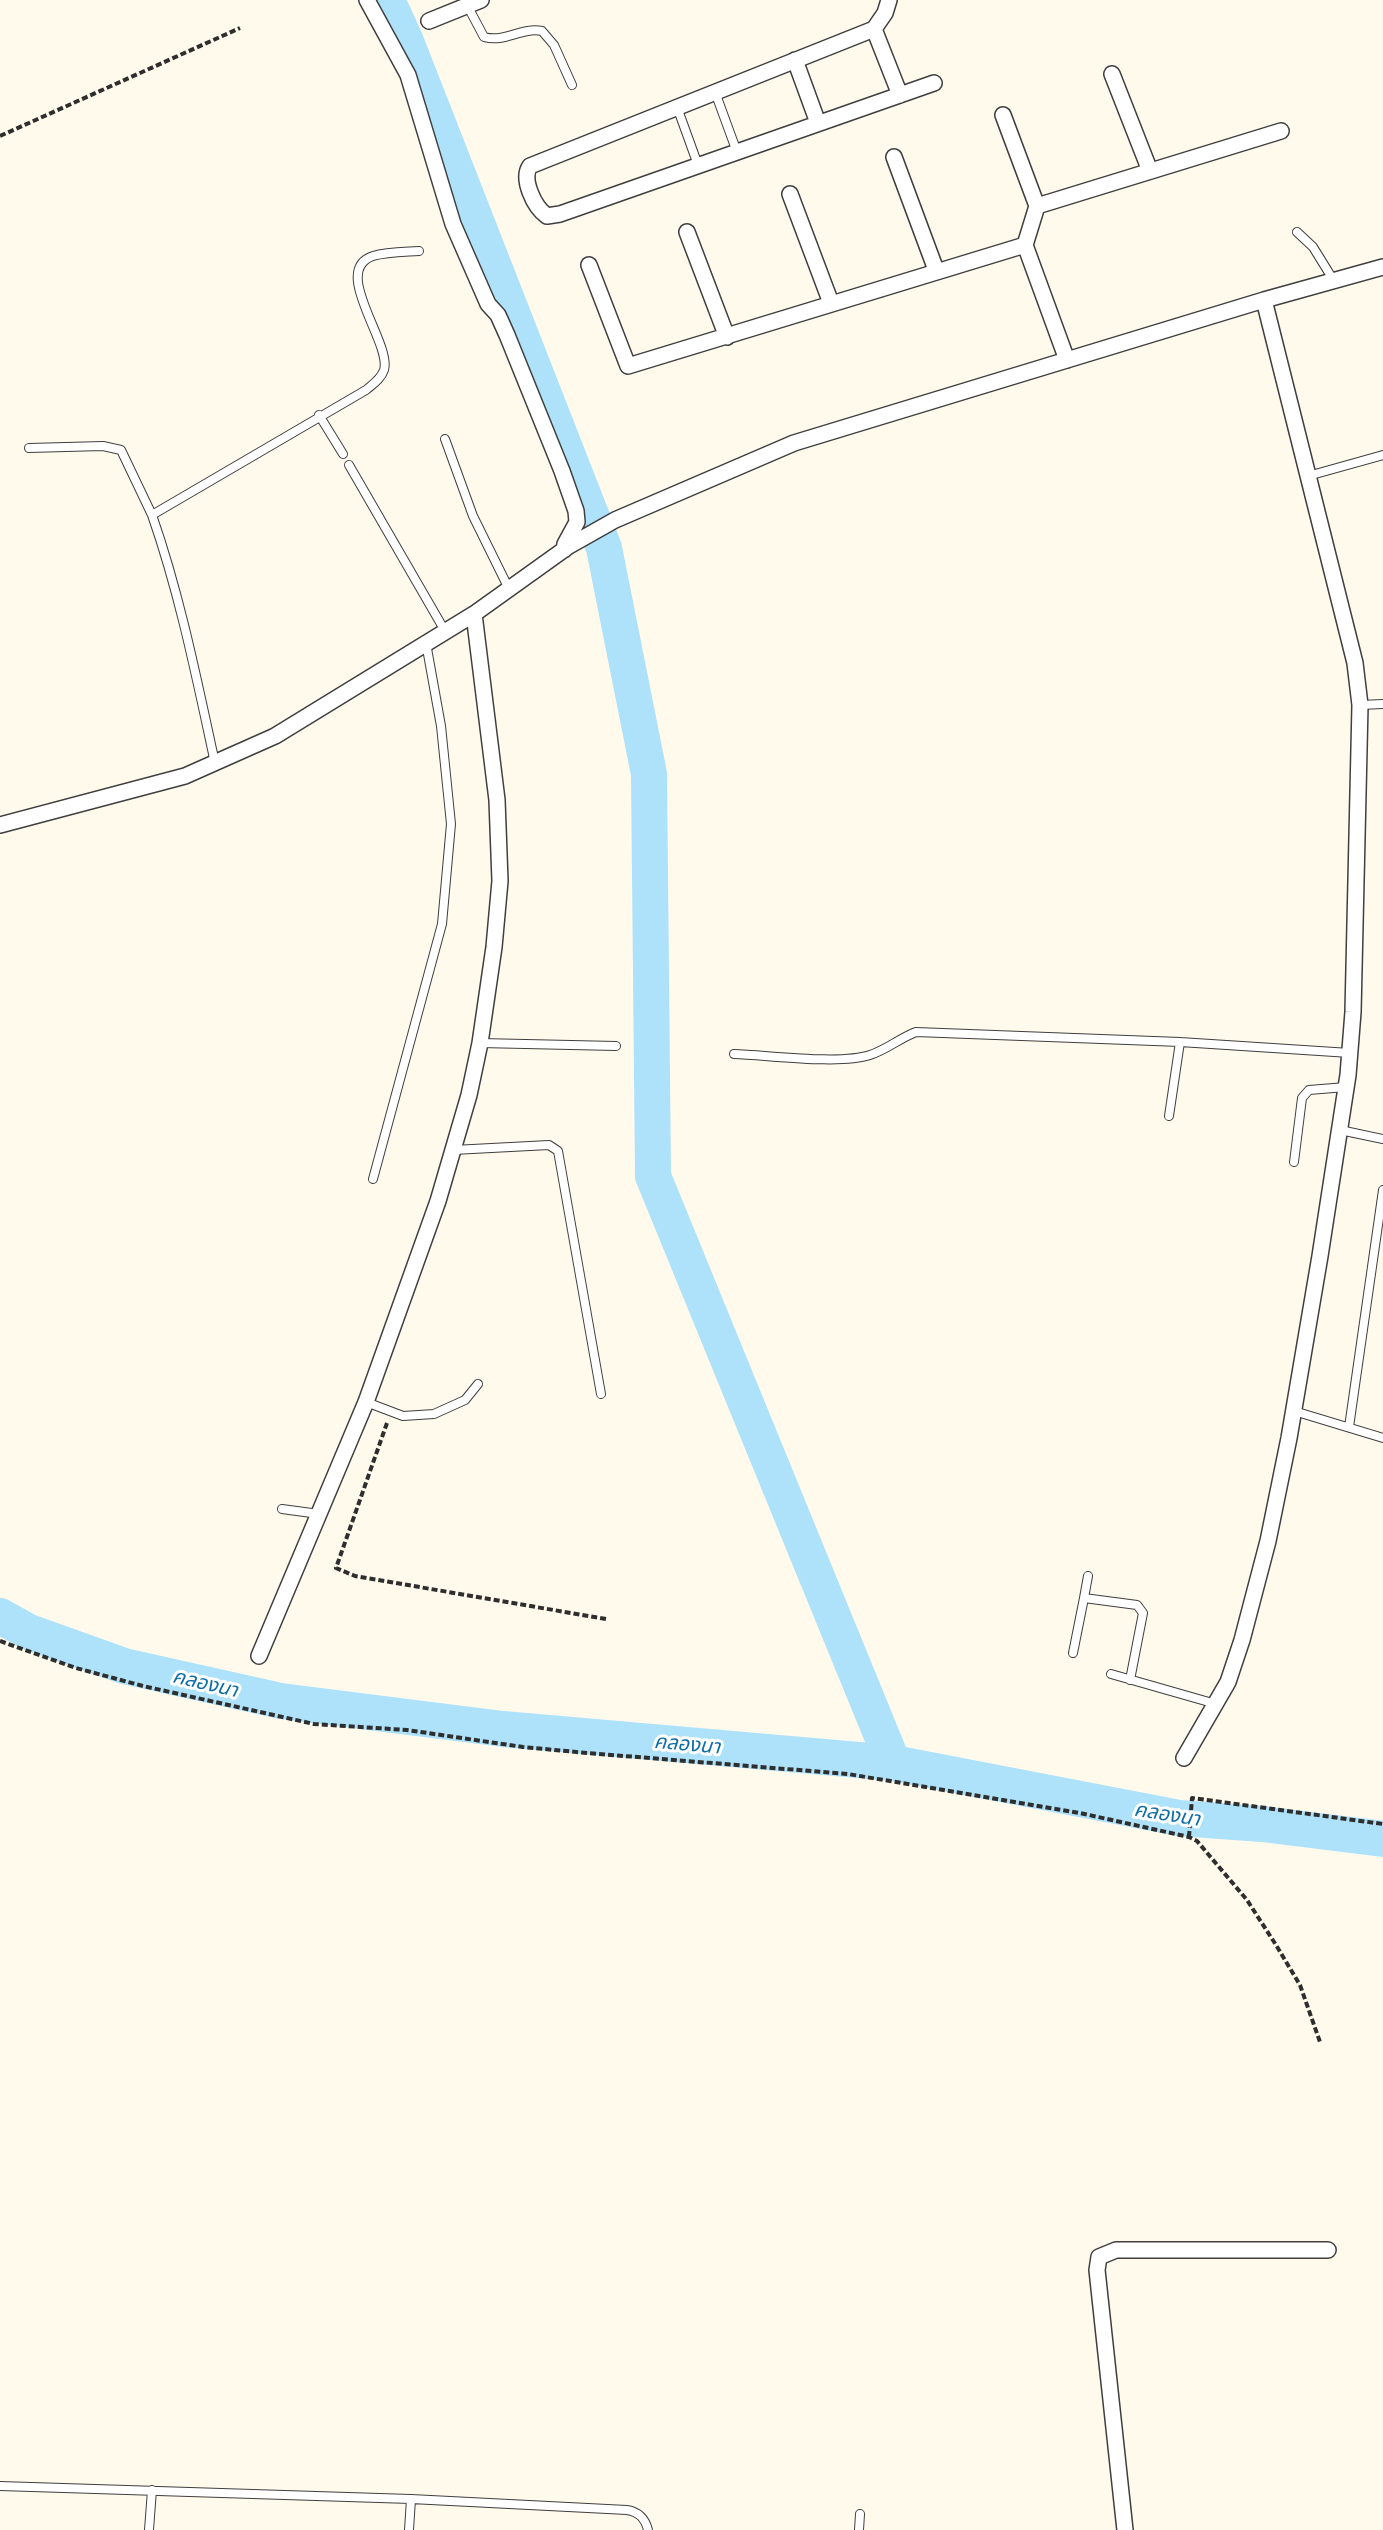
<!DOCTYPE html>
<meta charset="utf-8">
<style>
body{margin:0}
canvas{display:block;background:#fffaec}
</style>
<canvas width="1383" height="2530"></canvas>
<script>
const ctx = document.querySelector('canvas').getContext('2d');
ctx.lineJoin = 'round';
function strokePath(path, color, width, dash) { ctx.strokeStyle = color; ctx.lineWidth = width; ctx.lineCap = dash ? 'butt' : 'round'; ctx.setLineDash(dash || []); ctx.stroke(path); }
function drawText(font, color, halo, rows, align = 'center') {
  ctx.font = font + ' "Noto Serif","Noto Sans Thai",serif'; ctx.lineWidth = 6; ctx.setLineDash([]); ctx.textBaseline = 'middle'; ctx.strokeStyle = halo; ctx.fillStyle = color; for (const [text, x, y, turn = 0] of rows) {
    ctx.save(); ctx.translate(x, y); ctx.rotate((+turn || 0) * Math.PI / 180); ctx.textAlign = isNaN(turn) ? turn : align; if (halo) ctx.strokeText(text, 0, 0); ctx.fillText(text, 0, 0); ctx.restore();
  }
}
strokePath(new Path2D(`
 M387,0L405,39L604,548L649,774L653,1176L893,1763
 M0,1616L29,1632L124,1666L281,1701L503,1729L893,1763L1179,1818L1262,1824L1383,1839`), '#ade2fa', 36);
const service = new Path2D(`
 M467,5L484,37C505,43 521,27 542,31L554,45L572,85
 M715,92L737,152
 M677,107L698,165
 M1297,232L1313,247L1334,281
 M319,415L343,454
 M445,439L473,516L509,589
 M29,448L103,446L121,450L152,515
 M349,465L445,631
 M1308,476L1383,455
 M1360,705L1383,704
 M215,763C197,680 180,595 152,515L366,390C373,384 381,379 384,370C392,343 330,270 373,256C387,252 405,252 419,251
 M480,1043L616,1046
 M734,1054C768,1055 840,1065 870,1055C886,1050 900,1038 916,1032L1180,1042L1350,1053
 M1169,1116L1180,1042
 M1340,1130L1383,1139
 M453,1150L549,1145L558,1151L601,1394
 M1294,1162L1302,1098L1309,1090L1346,1087
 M373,1179L442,924L451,824L441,726L426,643
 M366,1402L403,1416L434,1414L465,1400L478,1384
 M1294,1411L1383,1438
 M1349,1427L1383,1190
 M282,1509L319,1514
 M1084,1598L1088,1576
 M1073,1653L1084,1598L1137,1605L1143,1613L1130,1680
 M1111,1674L1216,1704
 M0,2486L411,2499L409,2530
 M411,2499L627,2510C639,2512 645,2518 648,2530
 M149,2530L152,2490
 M859,2530L860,2514`);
const minor = new Path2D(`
 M367,0L408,75L453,224L488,304L498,315L507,335L562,471L576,511L577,522L565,544L564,550
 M889,0L885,13L874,29L530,166C521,179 534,207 547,216L560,214L934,83
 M429,21L481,0
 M874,29L900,95
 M795,60L818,123
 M1112,74L1150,171
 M1003,115L1037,206
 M894,157L936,270
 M790,194L831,303
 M687,232L727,337
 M1025,245L1037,206L1281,131
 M589,265L628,366L1025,245L1067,360
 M0,825L185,776L275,736L474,614L569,546L615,520L794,443L1264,300L1383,267
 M259,1656L366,1402L438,1201L469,1095L480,1043L494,947L500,881L497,800L474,614
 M1184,1758L1228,1682L1242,1640L1268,1541L1289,1438L1320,1256L1348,1075L1353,1012L1360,705L1355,663L1264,300
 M1125,2530L1097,2270L1099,2257L1116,2250H1328`);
strokePath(service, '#3f3f3f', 10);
strokePath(minor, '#3f3f3f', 18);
strokePath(new Path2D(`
 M0,136L240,28
 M387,1423L336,1568L355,1576L606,1619
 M0,1641L76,1668L143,1686L314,1724L407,1730L523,1747L587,1753L848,1774L1080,1813L1189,1837L1197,1841L1247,1900L1276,1945L1300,1985L1320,2042
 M1189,1837L1192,1798L1383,1824`), '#2e2e2e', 4, [6, 3]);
strokePath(service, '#fff', 8);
strokePath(minor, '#fff', 15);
drawText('italic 20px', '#0d6da7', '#fff', [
 ["คลองนา",205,1684,13],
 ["คลองนา",687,1745,5],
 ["คลองนา",1167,1815,9]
]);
</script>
